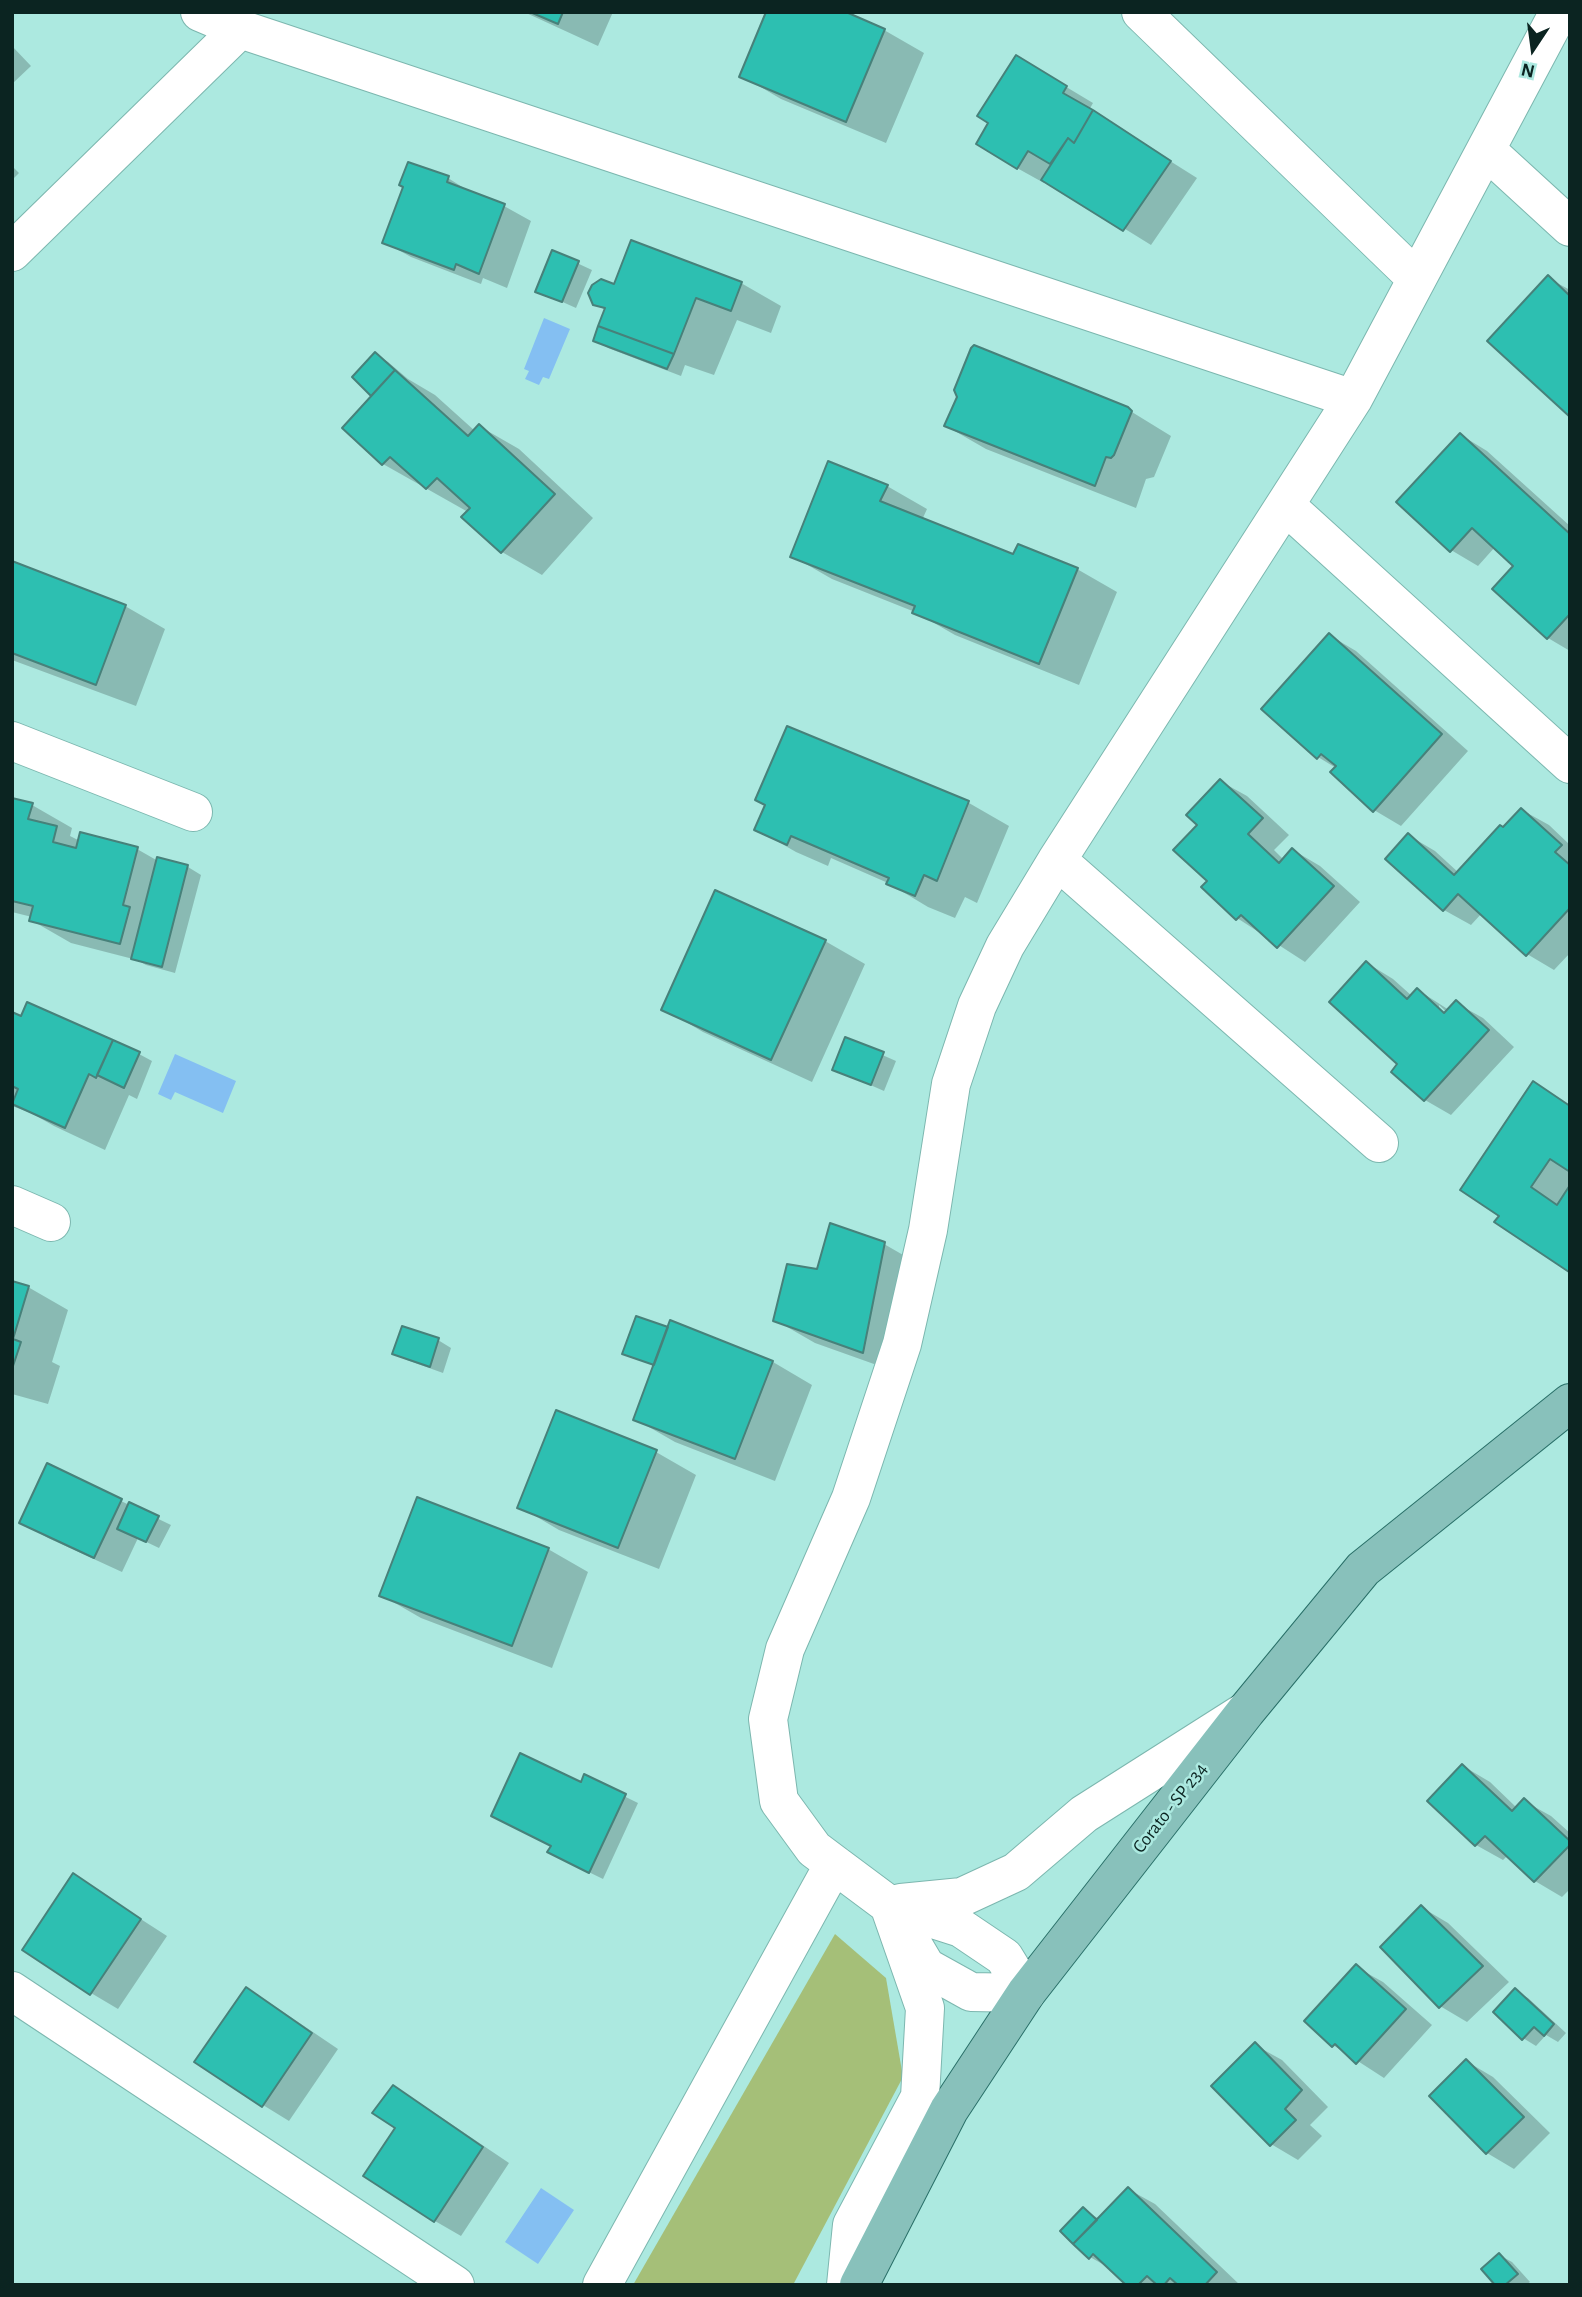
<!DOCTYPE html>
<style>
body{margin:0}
#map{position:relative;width:1582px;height:2297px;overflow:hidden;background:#ace9e0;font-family:"Alegreya Sans",sans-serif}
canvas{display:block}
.frame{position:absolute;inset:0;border:14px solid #0b2421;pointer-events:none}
.north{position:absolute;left:1498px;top:14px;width:70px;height:70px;-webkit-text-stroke:5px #ace9e0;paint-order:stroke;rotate:193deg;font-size:19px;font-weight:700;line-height:28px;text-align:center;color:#0b2421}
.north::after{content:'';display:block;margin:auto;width:24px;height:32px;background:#0b2421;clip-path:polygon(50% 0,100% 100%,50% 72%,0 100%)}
</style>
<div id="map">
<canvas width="1582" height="2297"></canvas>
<div class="frame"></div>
<div class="north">N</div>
</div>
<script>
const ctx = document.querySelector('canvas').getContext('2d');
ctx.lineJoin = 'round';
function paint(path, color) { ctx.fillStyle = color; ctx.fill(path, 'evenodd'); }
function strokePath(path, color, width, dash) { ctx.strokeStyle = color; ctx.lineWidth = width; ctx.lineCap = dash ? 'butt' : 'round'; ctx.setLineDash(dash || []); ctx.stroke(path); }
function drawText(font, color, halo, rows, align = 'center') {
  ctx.font = font + ' "Alegreya Sans",sans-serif'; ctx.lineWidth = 5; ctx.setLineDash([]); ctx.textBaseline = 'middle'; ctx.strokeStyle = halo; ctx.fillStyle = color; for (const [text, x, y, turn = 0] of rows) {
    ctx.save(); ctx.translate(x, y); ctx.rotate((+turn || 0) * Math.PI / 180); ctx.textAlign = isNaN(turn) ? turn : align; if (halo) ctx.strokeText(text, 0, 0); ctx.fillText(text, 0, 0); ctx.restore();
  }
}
paint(new Path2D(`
 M835,1934L886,1978L903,2077L793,2285H633Z`), '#a5bf78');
paint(new Path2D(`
 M544,318L570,329L549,379L543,377L539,385L525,379L529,371L524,369Z
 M175,1054L236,1081L223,1113L175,1092L171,1100L158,1094Z
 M541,2188L574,2210L538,2264L505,2242Z`), '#84bff2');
paint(new Path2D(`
 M524,12H613L598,46Z
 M884,30L924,53L886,143L781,99L742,76Z
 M12,46L31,66L12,84Z
 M1043,73L1093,103L1089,110L1197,178L1151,245L1046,180L1044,183L1017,168Z
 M409,164L448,178L475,195L504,206L531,221L507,288L483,278L481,284L411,257L384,242L405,187Z
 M12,166L19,173L12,180Z
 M553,252L592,270L576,308L538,291Z
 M1548,278L1570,290V415Z
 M741,283L781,306L771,333L737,320L714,375L685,365L681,376L608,348L595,340L606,310L594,304Z
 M375,354L388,362L408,379L435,395L475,431L479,426L519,449L593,518L542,575L502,552L468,512L383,464L344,428L374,395L354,377Z
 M1127,409L1171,436L1154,477L1146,479L1136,508L986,449L946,426Z
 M1461,435L1487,451L1570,526V651L1548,638L1516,566L1495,547L1478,566L1451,550Z
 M887,486L927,509L922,520L1014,557L1077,569L1117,592L1079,685L955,635L915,612L832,579L792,556Z
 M12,563L125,606L165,629L136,706L12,660Z
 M1329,635L1356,651L1468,751L1401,826L1374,810L1336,768L1318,757Z
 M787,728L969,803L1009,826L977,903L965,897L955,918L928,907L888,883L831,858L828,866L796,852L756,829L767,805Z
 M1220,781L1247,796L1289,835L1274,850L1284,860L1293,850L1320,866L1360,902L1305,962L1237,918L1209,881L1199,825Z
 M12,800L32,805L72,828L70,836L80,841L137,849L158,861L159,859L188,867L201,875L175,973L146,965L137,960L71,943L31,920L32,917L12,912Z
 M1522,810L1549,825L1570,845V953L1554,970L1527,954L1482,913L1471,925L1444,910L1408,835L1435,851L1459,873Z
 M825,941L865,964L812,1082L703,1032L664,1009Z
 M1367,963L1393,979L1412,996L1418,990L1449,1010L1456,1003L1483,1018L1514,1047L1451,1115L1425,1100L1400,1064ZM1439,1005L1452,1017L1450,1020L1439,1010Z
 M12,1014L139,1054L152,1061L137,1099L129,1095L105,1150L54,1126L31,1113L12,1106Z
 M846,1039L896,1061L884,1091L834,1069Z
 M1533,1083L1570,1106V1270L1496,1222L1501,1215Z
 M884,1244L924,1267L902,1374L815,1343L775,1320Z
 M12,1283L28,1287L68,1310L52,1362L60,1366L48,1404L12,1394Z
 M671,1323L773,1362L812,1385L775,1481L675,1442L635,1419L655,1366L624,1353L669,1329Z
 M438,1340L451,1348L443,1373L407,1360L394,1353Z
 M656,1452L696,1475L659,1569L559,1530L520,1507Z
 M48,1466L171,1525L159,1548L138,1538L122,1572L48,1538L21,1522Z
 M548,1549L588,1572L552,1668L421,1618L381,1595Z
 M1463,1766L1490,1782L1517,1808L1524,1801L1551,1816L1570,1833V1889L1562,1897L1535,1881L1508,1855L1503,1860L1476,1845Z
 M585,1777L638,1803L603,1879L562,1859Z
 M74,1876L167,1936L118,2009L91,1993Z
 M1421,1907L1448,1923L1509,1982L1467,2022L1440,2006Z
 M1356,1967L1383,1982L1432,2025L1384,2078L1333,2045Z
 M246,1990L273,2005L338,2049L289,2121L263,2105Z
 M1515,1991L1528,1998L1566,2033L1558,2042L1546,2035L1536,2046L1523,2038Z
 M1255,2045L1282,2060L1328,2107L1310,2125L1322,2136L1298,2160L1271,2144Z
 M1466,2061L1493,2077L1550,2133L1514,2169L1487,2153L1431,2096Z
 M393,2087L420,2103L509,2163L461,2236L435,2221L397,2128Z
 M1128,2189L1155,2204L1240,2285H1128L1113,2270L1090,2257L1083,2209L1099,2219Z
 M1499,2255L1512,2262L1530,2282L1526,2285H1498Z`), '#0003');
const building = new Path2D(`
 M530,12H563L558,24Z
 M766,12H846L885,29L846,122L739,77Z
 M1016,55L1067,86L1063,93L1093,110L1074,143L1068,138L1050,164L1028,151L1017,169L976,144L988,123L977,116Z
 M1093,110L1171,161L1123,231L1041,180L1068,138L1074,143Z
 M408,162L449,176L447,182L505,204L479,274L456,264L454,270L382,243L403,187L399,185Z
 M631,240L742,282L731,311L696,298L674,354L598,326L605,308L593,305L588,293L592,285L601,279L614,284Z
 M552,250L579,261L562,302L535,292Z
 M1548,275L1570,296V417L1487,341Z
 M598,326L674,354L667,369L593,341Z
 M974,345L1128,407L1132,411L1114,455L1111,458L1106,457L1095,486L944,426L957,397L954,390L971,348Z
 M375,352L395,370L371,396L352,377Z
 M395,370L468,436L479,424L555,494L501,553L461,517L470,508L437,478L426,489L390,457L382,465L342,428Z
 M1460,433L1570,534V614L1547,639L1492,589L1513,566L1472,528L1450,552L1396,502Z
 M828,461L888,485L880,501L1013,554L1018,544L1078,568L1039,664L912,613L915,606L790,557Z
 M12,561L126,605L96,685L12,653Z
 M1329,633L1442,734L1373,812L1330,772L1336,766L1321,754L1317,759L1261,709Z
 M787,726L969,801L937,881L924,875L915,896L886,884L889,878L791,836L787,845L754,830L765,805L755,800Z
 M1220,779L1263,818L1248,834L1279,863L1292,848L1334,886L1277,948L1241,915L1236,920L1201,887L1207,881L1173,850L1197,825L1186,815Z
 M12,798L33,803L28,819L57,826L53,842L76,848L80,832L138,847L123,905L130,907L120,944L29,921L33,906L12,901Z
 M1521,808L1562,845L1555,852L1570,865V908L1526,956L1458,894L1443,911L1385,859L1408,833L1454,875L1500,825L1503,827Z
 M157,857L188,865L162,967L131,959Z
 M715,890L826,940L771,1060L661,1010Z
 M1366,961L1407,999L1417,988L1444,1013L1456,1000L1489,1030L1424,1101L1391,1072L1397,1064L1329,1002Z
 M27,1002L113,1040L96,1078L89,1074L65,1128L12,1104L18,1089L12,1086V1012L21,1016Z
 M845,1037L884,1052L871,1085L832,1070Z
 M113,1040L140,1052L124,1088L97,1075Z
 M1533,1081L1570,1106V1172L1550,1159L1531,1187L1557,1205L1570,1185L1569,1272L1494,1222L1499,1216L1460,1190Z
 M830,1223L885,1242L863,1353L773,1321L787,1264L817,1269Z
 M12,1281L29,1286L13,1339L21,1342L12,1369Z
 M636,1316L668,1327L654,1365L622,1354Z
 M670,1320L773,1361L735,1459L633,1420Z
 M402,1326L439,1338L430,1367L392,1354Z
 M556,1410L657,1450L618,1548L517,1508Z
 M47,1463L122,1499L94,1558L19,1523Z
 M417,1497L549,1548L512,1646L379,1596Z
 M129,1502L159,1516L146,1542L117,1529Z
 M520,1753L581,1782L584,1774L626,1794L589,1873L547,1852L551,1846L491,1816Z
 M1462,1764L1512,1811L1524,1798L1570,1841V1845L1534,1882L1485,1836L1475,1846L1427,1801Z
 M73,1873L141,1919L90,1995L22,1950Z
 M1421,1905L1483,1966L1439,2008L1380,1947Z
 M1356,1964L1406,2009L1356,2064L1335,2044L1332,2047L1304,2021Z
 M246,1987L312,2033L262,2107L194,2062Z
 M1515,1988L1554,2024L1544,2036L1534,2027L1522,2040L1493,2012Z
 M1255,2042L1302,2090L1285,2109L1296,2120L1270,2146L1211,2086Z
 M1466,2059L1524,2117L1486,2154L1429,2096Z
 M393,2085L483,2147L434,2222L363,2176L395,2128L372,2113Z
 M1128,2187L1217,2272L1205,2285H1178L1170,2278L1164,2285H1157L1147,2276L1138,2285H1126L1093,2254L1089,2259L1073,2244Z
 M1083,2207L1097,2220L1073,2244L1060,2231Z
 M1499,2253L1518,2274L1505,2285H1495L1481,2269Z`);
paint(building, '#2dbfb1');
strokePath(building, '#47817a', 2);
const minor = new Path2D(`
 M200,12L240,29L1353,399
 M1141,12L1417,279
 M1486,150L1570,227
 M12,252L240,29
 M1285,505L1570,764
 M12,741L193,812
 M1057,860L1379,1143
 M12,1205L51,1222
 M901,1903L962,1897L1016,1872L1084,1814L1243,1713
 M910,1940L926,1967L971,1992L1026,1993
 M12,1991L455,2285
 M1026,1993L1004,1957L961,1928L889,1905L834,1864L814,1849L779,1801L768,1719L785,1649L851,1498L902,1344L928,1230L951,1084L977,1006L1005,946L1057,860L1353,399L1559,12
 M602,2285L834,1864
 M846,2285L852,2225L920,2097L925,2008L889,1905`);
const major = new Path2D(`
 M859,2285L949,2110L1026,1993L1246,1711L1363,1569L1570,1403`);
strokePath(minor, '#7cb7af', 40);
strokePath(major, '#296f68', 40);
strokePath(minor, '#fff', 38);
strokePath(major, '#88c1bb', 38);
drawText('19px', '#0b2421', '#ace9e0', [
 ["Corato - SP 234",1170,1808,-52]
]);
</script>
